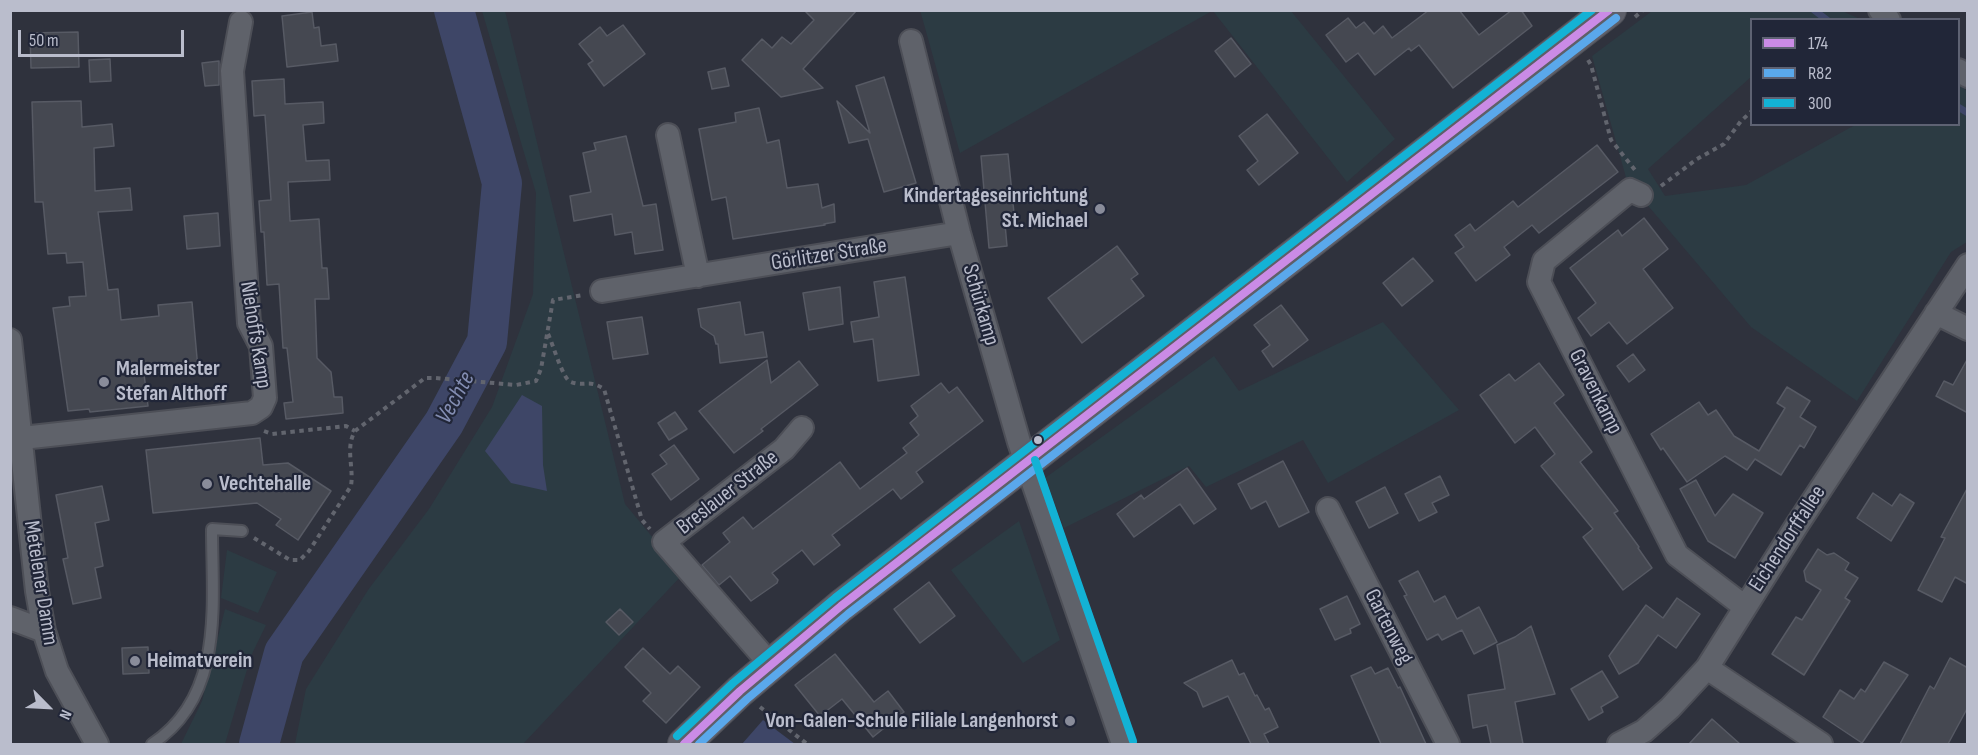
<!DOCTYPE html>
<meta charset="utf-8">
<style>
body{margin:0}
#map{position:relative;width:1978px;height:755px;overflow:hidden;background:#2f323d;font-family:"Sofia Sans Condensed",sans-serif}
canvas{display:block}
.frame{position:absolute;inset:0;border:12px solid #babdcc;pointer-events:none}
.legend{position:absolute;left:1750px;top:18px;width:210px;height:108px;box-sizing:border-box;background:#212638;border:2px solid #5e6273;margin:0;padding:8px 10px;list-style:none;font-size:18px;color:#babdcc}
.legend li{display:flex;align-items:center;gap:12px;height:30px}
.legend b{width:30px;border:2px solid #5e6273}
.north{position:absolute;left:18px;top:677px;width:60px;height:60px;-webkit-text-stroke:4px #212638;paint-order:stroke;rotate:114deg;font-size:16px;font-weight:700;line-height:24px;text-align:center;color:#babdcc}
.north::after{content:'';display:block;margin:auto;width:21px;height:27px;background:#babdcc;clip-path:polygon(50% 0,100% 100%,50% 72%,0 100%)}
.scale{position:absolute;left:18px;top:30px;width:166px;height:27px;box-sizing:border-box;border:3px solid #babdcc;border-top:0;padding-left:8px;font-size:18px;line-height:21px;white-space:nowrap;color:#babdcc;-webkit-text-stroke:4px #212638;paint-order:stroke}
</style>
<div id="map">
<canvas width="1978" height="755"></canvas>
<div class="frame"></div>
<ul class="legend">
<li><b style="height:8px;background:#ca8be6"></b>174</li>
<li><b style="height:8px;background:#5aa8eb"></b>R82</li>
<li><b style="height:8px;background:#13b2d5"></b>300</li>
</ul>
<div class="north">N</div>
<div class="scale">50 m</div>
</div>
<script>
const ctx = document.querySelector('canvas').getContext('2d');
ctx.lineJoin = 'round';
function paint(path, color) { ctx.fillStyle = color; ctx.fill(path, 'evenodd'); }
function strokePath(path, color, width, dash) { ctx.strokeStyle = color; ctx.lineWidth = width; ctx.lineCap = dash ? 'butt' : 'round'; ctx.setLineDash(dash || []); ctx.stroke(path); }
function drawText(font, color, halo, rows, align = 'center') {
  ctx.font = font + ' "Sofia Sans Condensed",sans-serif'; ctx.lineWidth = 4.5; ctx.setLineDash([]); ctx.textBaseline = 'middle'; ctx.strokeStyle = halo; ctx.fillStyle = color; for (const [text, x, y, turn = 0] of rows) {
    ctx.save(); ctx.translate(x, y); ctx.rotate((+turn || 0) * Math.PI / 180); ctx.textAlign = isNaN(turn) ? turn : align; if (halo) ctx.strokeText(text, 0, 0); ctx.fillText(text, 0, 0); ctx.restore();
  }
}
paint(new Path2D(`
 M920,10H1212V11L960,153Z
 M1840,10L1860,19L1752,20L1751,77L1648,169L1665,196L1746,185L1855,125L1958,124L1959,85L1967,91V242L1951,252L1857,401L1751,327L1627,181L1592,56L1652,11Z
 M482,11H505L625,504L683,574L523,744H295L306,689L368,590L429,509L492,407L533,294L536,193Z
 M1213,11H1291L1395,139L1347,182Z
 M1383,322L1459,410L1328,483L1303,440L1206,487L1189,466L1064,528L1045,478L1214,356L1239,391Z
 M1019,521L1060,640L1023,663L951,570Z
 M227,550L277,572L258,613L221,598Z
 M225,609L266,625L251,656L225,744H181L202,701Z`), '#2c3b43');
paint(new Path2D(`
 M522,395L542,406L543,465L547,491L511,483L485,451Z
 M763,720L795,744H742Z`), '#3e4667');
strokePath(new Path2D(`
 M1814,10L1827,20
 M1958,107L1968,113`), '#3e4667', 7);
strokePath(new Path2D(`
 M259,744L284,653L444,423L487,342L502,183L454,10`), '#3e4667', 40);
const building = new Path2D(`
 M804,10H857L803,69L823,88L781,97L742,60L762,39L772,48L782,37L791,44L814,20Z
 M1429,10H1459L1479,35L1512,10H1521L1532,26L1453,88L1419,45L1411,51L1409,48L1375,75L1358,53L1346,62L1326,35L1348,18L1356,28L1364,22L1374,34L1383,26L1392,38Z
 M312,12L314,28L319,27L321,46L336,44L338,61L287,67L282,16Z
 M623,25L645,54L604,86L588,64L593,61L579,44L600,27L607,36Z
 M78,32L79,67L31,68L30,33Z
 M1231,38L1251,64L1235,77L1215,51Z
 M110,59L111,81L90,82L89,60Z
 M219,61V85L205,86L202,63Z
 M725,68L729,86L712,89L708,72Z
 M884,77L916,183L884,192L868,139L849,143L837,101L870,133L856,86Z
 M284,79L285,104L323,102L324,123L303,125L306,161L329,160L330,180L288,182L290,221L319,219L322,268H327L329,299H315L317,358L331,372L334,397H342L343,413L286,419L284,403L293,402L287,348H283L279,284L267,285L264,232H261L259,201L271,200L265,115L254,116L252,81Z
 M81,101L82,127L112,124L114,146L94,148L95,191L130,188L132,210L98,212L108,290L118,289L121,320L159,316L158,305L192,302L198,369L144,374L148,406L90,412L89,409L68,411L53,308L70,306L69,297L86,296L83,262L67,263L66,253L48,254L43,202H35L32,102Z
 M759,108L767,143L779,140L787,188L818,184L822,208L834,204L835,222L824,224L825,225L733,239L726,197L712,200L699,129L736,122L735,113Z
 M1267,114L1298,153L1259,185L1247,170L1258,161L1239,136Z
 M626,136L643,206L656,204L663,250L635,254L632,232L615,235L612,214L574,221L570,196L591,192L583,153L596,150L594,143Z
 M1597,145L1618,172L1539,233L1532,225L1504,247L1510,255L1476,281L1455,253L1464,247L1455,235L1470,224L1475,231L1513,201L1518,207Z
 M1008,154L1015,223L1005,224L1007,246L989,248L981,156Z
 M218,213L220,246L187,249L184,216Z
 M1644,218L1668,249L1643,269L1673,308L1627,344L1609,322L1591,336L1578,318L1596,303L1570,268L1618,230L1622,236Z
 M1117,246L1138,274L1131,279L1144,296L1082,343L1048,298Z
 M1413,258L1433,281L1402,306L1383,283Z
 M905,277L919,375L878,381L873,339L854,342L851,322L879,317L874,282Z
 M840,287L843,324L809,330L803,293Z
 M740,302L745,335L763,332L767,357L720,363L718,344H716L714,336L701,327L698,309Z
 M1281,305L1308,340L1273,367L1262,351L1270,345L1254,325Z
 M642,317L648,354L613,359L607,322Z
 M1633,354L1645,370L1629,382L1617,366Z
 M1968,358V413L1936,396L1944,381L1953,385Z
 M767,360L771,383L799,361L818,385L761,429L763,431L734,453L699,411Z
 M1539,363L1564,395L1554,403L1592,452L1580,462L1618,511L1614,513L1639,547L1638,548L1652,568L1623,590L1583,537L1593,529L1541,466L1555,454L1535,427L1515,443L1480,395L1509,374L1515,381Z
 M941,383L949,393L957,387L983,421L916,472L923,482L901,499L893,489L832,535L840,545L814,565L802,550L772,573L778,580L777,583L751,601L730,576L719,585L702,565L730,542L723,533L743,517L753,529L840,462L860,489L907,453L903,448L919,435L910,423L918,416L911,406Z
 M1787,387L1810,401L1800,417L1816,427L1804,448L1800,445L1781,475L1755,459L1747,470L1725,456L1687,482L1663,448L1661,450L1651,434L1699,402L1708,415L1716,410L1734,436L1759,451L1785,408L1777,403Z
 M675,412L687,429L669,440L658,423Z
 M260,438L263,465L288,463L331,491L298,540L276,525L281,519L257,503L153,513L146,450Z
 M674,445L699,479L671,500L652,474L667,464L660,455Z
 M1283,461L1309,512L1279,527L1266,501L1251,509L1238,484Z
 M1187,468L1216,509L1194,524L1180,504L1134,537L1117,514L1141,495L1144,499Z
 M1440,476L1449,495L1432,503L1437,512L1419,521L1405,494Z
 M1696,480L1715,516L1733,494L1763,513L1735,558L1708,541L1680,489Z
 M102,486L109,520L95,523L103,566L95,568L101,598L73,604L63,559L68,558L56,495Z
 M1385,487L1398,513L1369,528L1356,502Z
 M1968,487V584L1955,577L1942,602L1918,590L1945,538L1941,537Z
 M1873,493L1892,506L1900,494L1914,503L1891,541L1857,518Z
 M1818,549L1827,555L1834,553L1849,563L1845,570L1858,578L1845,598L1850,601L1804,675L1772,654L1796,617L1802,620L1821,590L1806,581L1804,571Z
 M1418,571L1434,602L1445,596L1457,619L1479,607L1497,642L1474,654L1462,630L1442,640L1438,634L1427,640L1404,596L1407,595L1399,581Z
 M929,582L955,616L920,643L894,609Z
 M1347,596L1360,624L1350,629L1351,633L1335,640L1320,609Z
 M1677,598L1700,614L1676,648L1658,635L1638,663L1619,674L1609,656L1646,605L1663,618Z
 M620,609L633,622L619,635L606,622Z
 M1531,626L1555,694L1515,702L1523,744H1491L1487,725L1473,728L1468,695L1505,689L1497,645L1515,637Z
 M148,647L149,673L123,674L122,648Z
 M643,648L670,674L678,666L700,687L666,723L643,701L651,693L625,667Z
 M835,654L874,702L888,691L904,712L873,737L842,699L820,716L795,685Z
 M1950,658L1968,668V707L1948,744H1900L1930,686L1934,689Z
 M1232,660L1239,675L1244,673L1255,696L1257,695L1265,710L1269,708L1278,727L1264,734L1269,744H1251L1228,696L1203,707L1197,692L1184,683Z
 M1884,662L1908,675L1862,743L1823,717L1840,690L1854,699L1861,689L1865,692Z
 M1371,667L1375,674L1388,668L1398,688L1400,687L1426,744H1381L1351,676Z
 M1602,671L1618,697L1601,707L1603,712L1589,720L1571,689Z
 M1712,719L1740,744H1689Z`);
paint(building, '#454851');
strokePath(building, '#575a64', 1.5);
const service = new Path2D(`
 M152,744C225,696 212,604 212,529L242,531`);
const minor = new Path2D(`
 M1880,10L1889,20
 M911,41L959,233L1019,442L1123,744
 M1958,70L1968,76
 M668,135L698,276
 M1641,195L1630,190L1544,261L1539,282L1677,555L1745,607
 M602,291L959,233
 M1936,313L1968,329
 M10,340L37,591L44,631L57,671L97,744
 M22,438L252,413L261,407L265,398L261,346L249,323L232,71L241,22
 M1328,509L1448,744
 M10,618L44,631
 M771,665L664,542L784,449L802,428
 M1707,668L1821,744
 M1619,744L1644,731L1670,708L1707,668L1797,525L1968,265`);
const secondary = new Path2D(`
 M684,744L740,691L841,606L1610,10`);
strokePath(service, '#4d4f57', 14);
strokePath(minor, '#4d4f57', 26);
strokePath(secondary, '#4d4f57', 34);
strokePath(new Path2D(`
 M1635,17L1643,10
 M1588,60L1591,65L1611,140L1635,170
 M1661,186L1697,159L1724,144L1741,121L1752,111
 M548,334C553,344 563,380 571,382C584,387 589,379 604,389L642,520L650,529
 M264,431L272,434L346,426L355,431
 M254,538L290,560H300L309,551L351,486C354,467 345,448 355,431L425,378H436L516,385L536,381L541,369L553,300L583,295
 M760,707L807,744`), '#62656e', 4, [4.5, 4.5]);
strokePath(service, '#5f626a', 10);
strokePath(minor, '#5f626a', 22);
strokePath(secondary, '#5e5f69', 32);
strokePath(new Path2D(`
 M684,744L740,691L841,606L1609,10`), '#ca8be6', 8);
strokePath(new Path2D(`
 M699,744L747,699L848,614L1616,18`), '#5aa8eb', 8);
strokePath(new Path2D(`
 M1035,460L1133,741
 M677,736L733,683L835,598L1592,10`), '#13b2d5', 8);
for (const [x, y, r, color] of [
 [1100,209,6,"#898c9a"],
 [104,382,6,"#898c9a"],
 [1038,440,5,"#babdcc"],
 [207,484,6,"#898c9a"],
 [135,661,6,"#898c9a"],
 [1070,721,6,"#898c9a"]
]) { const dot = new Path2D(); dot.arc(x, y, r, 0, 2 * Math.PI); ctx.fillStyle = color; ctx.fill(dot); strokePath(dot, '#212638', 2); }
drawText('bold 22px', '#babdcc', '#212638', [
 ["Kindertageseinrichtung",1088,196,"right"],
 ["St. Michael",1088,221,"right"],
 ["Malermeister",116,369],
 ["Stefan Althoff",116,394],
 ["Vechtehalle",219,484],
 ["Heimatverein",147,661],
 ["Von-Galen-Schule Filiale Langenhorst",1058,721,"right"]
], 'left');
drawText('22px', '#babdcc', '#212638', [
 ["Görlitzer Straße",829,255,-9],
 ["Schürkamp",980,305,74],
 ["Niehoffs Kamp",255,335,81],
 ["Gravenkamp",1595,392,63],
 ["Breslauer Straße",728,493,-38],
 ["Eichendorffallee",1788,539,-57],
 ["Metelener Damm",40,583,81],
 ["Gartenweg",1388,627,63]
]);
drawText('italic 24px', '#838db2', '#212638', [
 ["Vechte",456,398,-61]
]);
</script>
